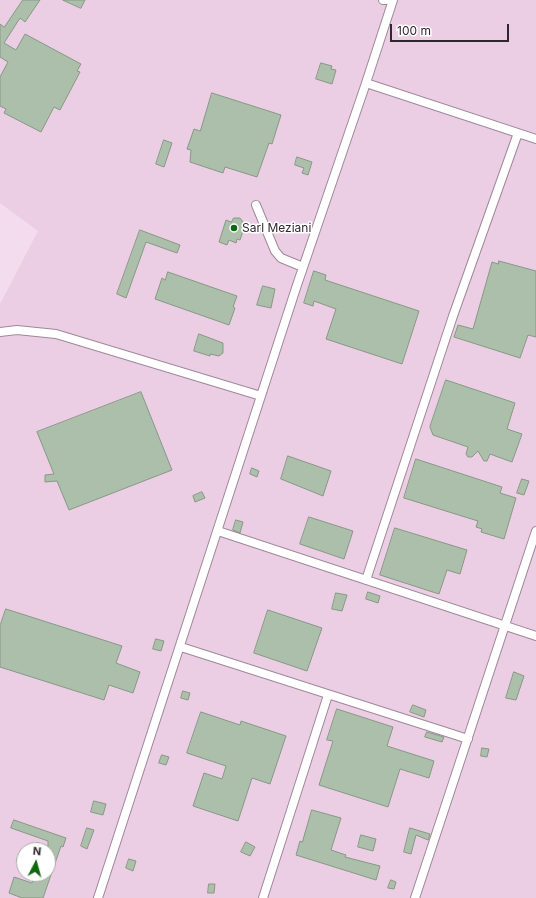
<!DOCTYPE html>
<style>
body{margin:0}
#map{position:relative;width:536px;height:898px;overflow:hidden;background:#f3dced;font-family:Inter,sans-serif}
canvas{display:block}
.north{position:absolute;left:16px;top:842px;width:40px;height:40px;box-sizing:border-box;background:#fff;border:1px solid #aca9ab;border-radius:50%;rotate:6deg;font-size:11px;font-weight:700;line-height:16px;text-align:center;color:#30272e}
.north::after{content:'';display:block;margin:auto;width:14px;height:18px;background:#0d6810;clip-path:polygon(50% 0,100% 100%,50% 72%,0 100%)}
.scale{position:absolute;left:390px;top:24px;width:119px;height:18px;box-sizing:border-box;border:2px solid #30272e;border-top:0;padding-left:5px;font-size:12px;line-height:14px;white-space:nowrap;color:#30272e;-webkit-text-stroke:3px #fff;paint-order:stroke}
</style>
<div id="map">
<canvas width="536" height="898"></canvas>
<div class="north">N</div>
<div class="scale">100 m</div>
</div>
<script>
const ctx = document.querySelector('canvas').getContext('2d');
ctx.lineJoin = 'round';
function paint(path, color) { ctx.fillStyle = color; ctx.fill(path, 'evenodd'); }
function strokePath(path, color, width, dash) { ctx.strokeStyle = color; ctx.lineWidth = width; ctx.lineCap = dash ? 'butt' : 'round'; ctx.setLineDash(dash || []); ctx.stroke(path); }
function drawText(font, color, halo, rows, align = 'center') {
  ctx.font = font + ' Inter,sans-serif'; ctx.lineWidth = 3; ctx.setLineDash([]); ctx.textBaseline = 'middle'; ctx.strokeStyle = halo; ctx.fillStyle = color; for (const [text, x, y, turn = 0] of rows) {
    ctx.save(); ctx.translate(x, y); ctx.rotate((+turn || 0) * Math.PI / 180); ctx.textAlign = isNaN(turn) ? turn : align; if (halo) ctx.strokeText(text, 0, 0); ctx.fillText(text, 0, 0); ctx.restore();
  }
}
paint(new Path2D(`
 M0,0H536V898H0V304L38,231L0,203ZM24,850H48V874H24Z`), '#eccee4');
const building = new Path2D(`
 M23,0H40L25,22L20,18L4,43L16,50L25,34L81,64L77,71L80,72L60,110L54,107L41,132L4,113L6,109L0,106V77L8,62L0,57V24L4,27Z
 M63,0H85L81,8Z
 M321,63L332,66L331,69L336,70L332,84L316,79Z
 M212,93L281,115L272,144L269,143L257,177L225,167L223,173L190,162L191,150L187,149L194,129L200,131Z
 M164,140L172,143L164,167L156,164Z
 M297,157L312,162L308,175L302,173L304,168L295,165Z
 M234,218H240L243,222L244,228L240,240L237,239L236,243L229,240L227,245L219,242L226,220L231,222Z
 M140,230L180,245L177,253L146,242L126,298L117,294Z
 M499,261L536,271V337L528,335L520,358L454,337L458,325L473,329L492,262L498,264Z
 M314,271L326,275L325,280L419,311L402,364L326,339L336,309L314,301L313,306L304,303Z
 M168,272L237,296L233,307L235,308L229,325L155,299L162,278L165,280Z
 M263,286L275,289L271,308L257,305Z
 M199,334L223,343V353L219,356L210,354V356L194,351Z
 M446,380L515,403L507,429L522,434L512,462L490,454L487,461H484L478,451L472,457H468L466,454L468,447L433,435L430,427Z
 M141,392L172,470L69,510L57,481L45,482V475L54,474L37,432Z
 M288,456L331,471L323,496L281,479Z
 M416,459L502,487L500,493L516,498L504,539L481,532L482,529L476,527L478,521L404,498Z
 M252,468L259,471L257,477L250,474Z
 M522,479L529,481L524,495L517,493Z
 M202,492L205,498L195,502L193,496Z
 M309,517L353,531L344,559L300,544Z
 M236,520L243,522L240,533L233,530Z
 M395,528L467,550L460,574L447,570L439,594L380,575Z
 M368,592L380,596L378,603L366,599Z
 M336,593L347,595L342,611L332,609Z
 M6,609L122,646L116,663L140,672L133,693L109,685L104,700L0,667V626Z
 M268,610L322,628L307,671L254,653Z
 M156,639L164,641L161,651L153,649Z
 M514,672L524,676L516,700L506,698Z
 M183,691L190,693L188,700L181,698Z
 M413,705L426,710L424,717L410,712Z
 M337,709L393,727L387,746L434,761L429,778L400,769L388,807L319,785L333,741L327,740Z
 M201,712L240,725L241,721L286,736L270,784L252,778L238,821L193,806L204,773L222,779L226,766L187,753Z
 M427,732L444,737L442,742L425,737Z
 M482,748L489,749L487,757L481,756Z
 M162,755L169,757L166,765L159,763Z
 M94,801L106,804L103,815L91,812Z
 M312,810L341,818L331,850L346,855L345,857L380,866L376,880L296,855L300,841L302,842Z
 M14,820L66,838L63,847L61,846L43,898H22L9,893L14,877L32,883L35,874H48V841L11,828Z
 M87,828L94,830L87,849L81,846Z
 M410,828L430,834L428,840L416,835L411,854L404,852Z
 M361,835L376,839L373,851L358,847Z
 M246,842L255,847L250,856L241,852Z
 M129,859L136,861L133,871L126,868Z
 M391,880L396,882L394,889L388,888Z
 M209,884H215L214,893H208Z`);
paint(building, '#acbfaa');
strokePath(building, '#879986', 1);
const minor = new Path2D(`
 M383,0H392
 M366,83L536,139
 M256,205L275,251L281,258L303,267
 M0,332L17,330L56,334L261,396
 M218,531L536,636
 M366,580L453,316L518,133
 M181,647L468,739
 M98,898L296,288L366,83L393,0
 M263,898L328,695
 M415,898L536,531`);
strokePath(minor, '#9e8898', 10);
strokePath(minor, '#fff', 8);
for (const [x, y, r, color] of [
 [234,228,4,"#0d6810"]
]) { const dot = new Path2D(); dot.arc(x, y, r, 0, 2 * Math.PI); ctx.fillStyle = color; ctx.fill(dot); strokePath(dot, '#fff', 1.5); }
drawText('12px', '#30272e', '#fff', [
 ["Sarl Meziani",242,228]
], 'left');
</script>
